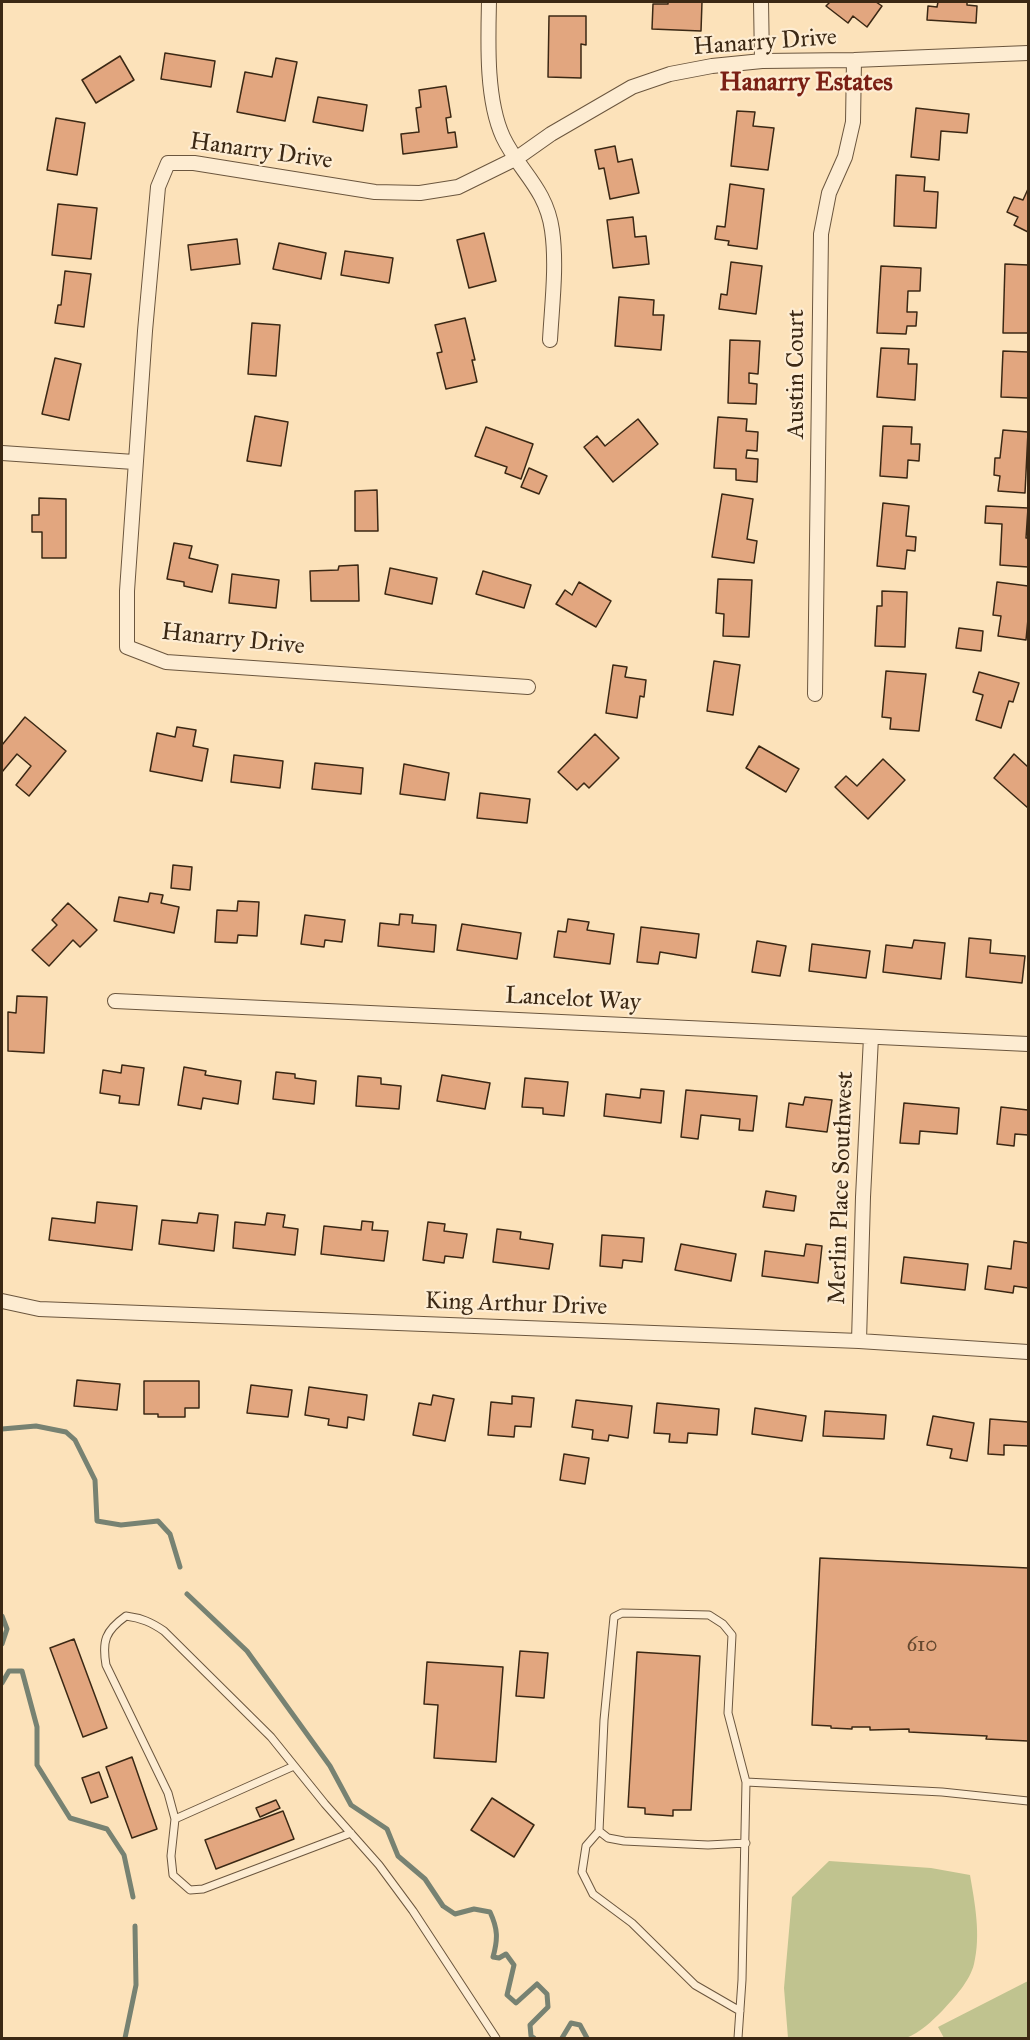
<!DOCTYPE html>
<style>
body{margin:0}
#map{position:relative;width:1030px;height:2040px;overflow:hidden;background:#fce2ba;font-family:"IM FELL Great Primer",serif}
canvas{display:block}
.frame{position:absolute;inset:0;border:3px solid #3b2814;pointer-events:none}
</style>
<div id="map">
<canvas width="1030" height="2040"></canvas>
<div class="frame"></div>
</div>
<script>
const ctx = document.querySelector('canvas').getContext('2d');
ctx.lineJoin = 'round';
function paint(path, color) { ctx.fillStyle = color; ctx.fill(path, 'evenodd'); }
function strokePath(path, color, width, dash) { ctx.strokeStyle = color; ctx.lineWidth = width; ctx.lineCap = dash ? 'butt' : 'round'; ctx.setLineDash(dash || []); ctx.stroke(path); }
function drawText(font, color, halo, rows, align = 'center') {
  ctx.font = font + ' "IM FELL Great Primer",serif'; ctx.lineWidth = 4.5; ctx.setLineDash([]); ctx.textBaseline = 'middle'; ctx.strokeStyle = halo; ctx.fillStyle = color; for (const [text, x, y, turn = 0] of rows) {
    ctx.save(); ctx.translate(x, y); ctx.rotate((+turn || 0) * Math.PI / 180); ctx.textAlign = isNaN(turn) ? turn : align; if (halo) ctx.strokeText(text, 0, 0); ctx.fillText(text, 0, 0); ctx.restore();
  }
}
paint(new Path2D(`
 M829,1861L931,1868L970,1875C975,1904 981,1935 974,1964C970,1981 954,1998 943,2010C932,2021 920,2033 906,2038H788L784,1988L792,1897Z
 M1028,1981V2038H944L938,2027Z`), '#c0c38f');
strokePath(new Path2D(`
 M2,1429L36,1426L66,1432L75,1440L95,1480L97,1521L121,1525L158,1521L170,1534L180,1567
 M187,1594L247,1651L330,1766L351,1805L387,1829L398,1856L425,1879L443,1906L455,1914L474,1909L490,1912C498,1929 498,1939 493,1957L499,1958L506,1954L514,1965L507,1995L516,2003L537,1984L547,1994L548,2007L530,2025L531,2036L534,2038
 M2,1616L7,1629L2,1644
 M2,1683L9,1671H22L37,1727V1765L70,1818L107,1829L124,1855L133,1897
 M125,2038L136,1985L135,1926
 M562,2038L571,2023L580,2025L587,2038`), '#778272', 5);
const building = new Path2D(`
 M668,2H702L701,31L652,29L653,4H668Z
 M830,2H876L882,6L867,27L853,16L848,23L826,6Z
 M938,2H967V5L977,6L976,23L927,20L928,6L937,7Z
 M549,16H586V45L581,44V78L548,77Z
 M165,53L215,61L211,87L161,79Z
 M120,56L134,80L96,103L82,80Z
 M276,58L297,62L285,121L237,112L245,72L272,77Z
 M446,86L451,117L446,118L448,133L455,132L457,147L403,154L401,134L419,132L416,108L421,107L419,90Z
 M318,97L367,105L363,131L313,122Z
 M916,108L969,114L967,133L941,131L939,160L911,157Z
 M737,111L755,112L753,126L774,128L768,170L731,166Z
 M56,118L85,123L77,175L47,170Z
 M615,146L618,162L632,159L639,193L610,199L604,168L599,169L595,150Z
 M896,175L925,177L924,191L938,192L936,228L894,226Z
 M730,184L764,189L757,249L728,245L729,241L715,239L717,226L725,227Z
 M1028,189V232L1014,225L1018,217L1007,212L1014,197L1023,200Z
 M58,204L97,208L91,259L52,255Z
 M633,217L635,237L646,236L649,264L613,268L607,220Z
 M484,233L496,281L469,288L457,240Z
 M237,239L240,264L191,270L188,245Z
 M279,243L326,253L321,279L273,269Z
 M345,251L393,258L389,283L341,275Z
 M731,262L762,266L756,314L719,309L721,294L727,295Z
 M1005,264L1028,265V333H1003Z
 M881,266L921,268L920,291H908L907,312H917L916,326H907L906,334L877,333Z
 M65,271L91,274L84,327L55,323L58,305H61Z
 M619,297L654,300L653,315H664L661,350L615,346Z
 M465,318L475,360H472L477,382L446,389L437,353L442,352L435,325Z
 M252,323L280,325L276,376L248,374Z
 M730,340L760,341L758,374L749,373V383L757,384L756,404L728,403Z
 M881,348L909,349L908,364H917L915,400L877,397Z
 M1003,351L1028,352V398L1001,397Z
 M55,358L81,364L69,420L42,414Z
 M255,416L288,422L281,466L247,461Z
 M718,417L747,419L746,431L758,432L757,451L747,450L746,458L758,459L757,482L736,480V469L714,468Z
 M638,419L658,444L613,482L584,447L597,436L605,446Z
 M883,426L912,427L911,444H920L919,461L908,460L907,478L880,476Z
 M486,427L533,444L521,479L505,473L507,467L475,456Z
 M1003,430L1028,432L1025,493L998,491L1000,476L994,475L995,458H1000Z
 M529,468L547,476L539,494L521,487Z
 M377,490L378,531H355V491Z
 M722,494L753,499L747,539L757,541L754,563L712,557Z
 M39,498L66,499V558H42V532H32V515H39Z
 M883,503L909,506L906,536L916,537L915,551L907,550L905,569L877,566Z
 M986,506L1028,508L1026,538H1028V567L1000,565L1002,524L985,523Z
 M174,543L192,546L189,558L218,565L212,592L184,586V582L167,579Z
 M358,565L359,601H311L310,571L338,570L339,566Z
 M390,568L437,578L432,604L385,594Z
 M483,571L531,585L524,608L476,594Z
 M232,574L279,580L276,608L229,603Z
 M718,579L752,580L749,637L723,636L724,614L716,613Z
 M579,582L611,601L596,627L556,604L565,590L572,595Z
 M997,582L1028,586V619L1026,640L998,636L1001,616L993,615Z
 M882,591L907,592L905,647L875,646L877,606H882Z
 M959,628L983,631L981,651L956,648Z
 M714,661L740,665L733,715L707,711Z
 M613,665L627,667L625,677L646,680L644,697L640,696L637,718L606,713Z
 M886,671L926,674L919,731L890,729L891,718L882,717Z
 M979,672L1019,683L1013,702L1009,701L1001,728L976,720L983,695L973,692Z
 M25,717L66,751L29,796L16,785L31,766L17,754L2,772V745Z
 M177,727L196,730L193,746L208,749L202,781L150,771L157,733L175,737Z
 M595,734L619,758L589,788L584,783L577,790L558,772Z
 M759,746L799,769L786,792L746,768Z
 M1014,754L1028,767V808L994,778Z
 M234,755L283,761L280,788L231,782Z
 M883,759L905,780L868,819L835,787L846,776L857,786Z
 M315,763L363,768L361,794L312,789Z
 M404,764L449,773L445,800L400,794Z
 M480,793L530,799L527,823L477,818Z
 M173,865L192,867L190,890L171,888Z
 M150,893L163,895L161,903L179,907L174,933L114,921L119,897L148,902Z
 M238,901L259,902L257,936L238,935L237,943L215,942L217,910L237,911Z
 M68,903L97,930L80,947L73,940L49,966L32,950L57,925L52,920Z
 M400,914L413,915L412,923L436,925L434,952L378,946L380,923L399,925Z
 M305,915L345,920L342,942L325,940L324,947L301,944Z
 M568,919L589,922L587,930L614,934L610,964L554,957L558,931L566,932Z
 M462,924L521,933L517,959L457,950Z
 M641,927L699,934L696,958L660,952L658,964L637,962Z
 M969,938L991,940L990,953L1025,956L1022,983L966,977Z
 M914,940L945,943L941,979L883,972L886,945L912,948Z
 M757,941L786,946L780,976L752,972Z
 M812,944L870,951L866,978L809,971Z
 M17,996L47,997L44,1053L8,1051V1012L16,1013Z
 M122,1065L144,1068L139,1105L119,1103L120,1096L100,1093L103,1070L121,1073Z
 M184,1067L206,1071L205,1075L241,1081L238,1104L203,1098L201,1109L178,1105Z
 M276,1072L295,1074V1078L316,1081L314,1104L273,1099Z
 M442,1075L490,1083L485,1109L437,1101Z
 M358,1076L381,1078V1084L401,1086L399,1109L356,1106Z
 M525,1078L568,1082L564,1116L543,1114V1108L522,1107Z
 M641,1089L664,1091L661,1123L604,1116L606,1094L640,1098Z
 M686,1090L757,1096L753,1131L739,1130L740,1119L701,1115L698,1139L681,1137Z
 M805,1097L832,1100L827,1132L786,1127L789,1103L803,1105Z
 M904,1103L959,1108L957,1134L920,1131L919,1144L900,1143Z
 M1001,1107L1028,1110V1135L1015,1134L1014,1146L997,1144Z
 M766,1191L796,1196L794,1211L763,1207Z
 M97,1202L137,1206L132,1250L49,1240L52,1218L95,1223Z
 M199,1213L218,1215L214,1251L159,1244L162,1220L197,1223Z
 M267,1213L285,1215L283,1227L298,1229L295,1255L233,1248L235,1222L265,1225Z
 M362,1221L373,1222L372,1230L388,1231L384,1261L321,1254L324,1226L361,1230Z
 M428,1222L445,1224L444,1231L467,1234L463,1258L445,1256L444,1263L423,1260Z
 M497,1229L521,1232L520,1239L553,1244L549,1269L493,1262Z
 M602,1235L644,1238L642,1262L623,1260L622,1268L600,1266Z
 M1014,1241L1028,1243V1288L1014,1286L1013,1293L985,1289L988,1266L1011,1269Z
 M681,1244L736,1254L731,1281L675,1270Z
 M806,1244L822,1246L818,1283L762,1276L765,1251L804,1256Z
 M904,1257L968,1264L965,1290L901,1283Z
 M77,1380L120,1384L117,1410L74,1406Z
 M144,1381H199V1408H185V1417H158V1414H144Z
 M251,1385L292,1390L288,1417L247,1413Z
 M309,1387L367,1395L364,1420L348,1417L347,1428L328,1425L329,1419L305,1415Z
 M433,1395L454,1399L445,1441L413,1435L419,1403L431,1405Z
 M512,1396L534,1398L531,1427L515,1426L514,1437L488,1435L491,1402L512,1404Z
 M576,1400L632,1406L628,1438L609,1435L608,1441L592,1439L593,1430L572,1427Z
 M657,1403L719,1409L717,1435L688,1433L687,1443L669,1442L670,1434L654,1433Z
 M755,1408L806,1416L802,1441L752,1434Z
 M825,1411L886,1415L884,1439L823,1436Z
 M933,1416L974,1423L967,1461L950,1458L952,1449L927,1445Z
 M990,1419L1028,1422V1446L1004,1445V1455L988,1454Z
 M564,1454L589,1458L585,1484L560,1480Z
 M820,1558L1028,1568V1741L986,1739L987,1736L909,1732V1729L870,1730V1727H852V1729L831,1728V1726L812,1725Z
 M74,1639L107,1728L83,1737L50,1648Z
 M520,1651L548,1653L544,1698L516,1696Z
 M637,1652L700,1656L691,1810H673V1816L645,1814V1808L628,1807Z
 M427,1662L503,1667L496,1762L434,1758L438,1705L424,1704Z
 M132,1757L157,1829L132,1838L106,1767Z
 M99,1772L108,1797L91,1803L82,1778Z
 M492,1798L534,1825L514,1857L471,1830Z
 M276,1800L280,1808L260,1817L256,1808Z
 M283,1811L294,1839L216,1869L205,1840Z`);
paint(building, '#e2a67f');
strokePath(building, '#3b2814', 1.5);
const service = new Path2D(`
 M175,1819L294,1766
 M599,1831L586,1846L582,1872L593,1894L632,1923L695,1985L740,2011
 M351,1833L203,1889L190,1890L173,1875L171,1856L175,1819L168,1793L106,1665C102,1641 105,1631 126,1616C141,1618 151,1622 164,1631L271,1737L325,1804L379,1865L413,1911L496,2038
 M746,1843L708,1845L624,1841L608,1838L599,1831L604,1720L614,1617L622,1613L709,1615L723,1624L732,1635L728,1713L746,1782
 M738,2038L742,1980L746,1782L942,1792L1028,1801`);
const minor = new Path2D(`
 M489,2C488,43 486,100 503,137C519,171 546,188 552,230C557,265 552,304 550,340
 M761,2L762,61
 M2,453L134,462
 M528,687L166,662L127,647V591L145,331L158,187L168,163H194L375,192L420,193L458,187L517,158L551,134L632,87L670,74L712,66L762,61L854,60L1028,53
 M815,694L821,234L829,193L845,157L853,122L854,60
 M115,1001L1028,1044
 M2,1301L39,1309L859,1341L1028,1352
 M859,1341L863,1197L871,1037`);
strokePath(service, '#6b563e', 9);
strokePath(minor, '#6b563e', 16);
strokePath(service, '#fdecd2', 7);
strokePath(minor, '#fdecd2', 14);
drawText('21px', '#65482f', null, [
 ["610",922,1646]
]);
drawText('24px', '#3b2814', '#fdecd2', [
 ["Hanarry Drive",765,43,-4],
 ["Hanarry Drive",261,152,8],
 ["Austin Court",797,374,-90],
 ["Hanarry Drive",233,640,6],
 ["Lancelot Way",573,1000,3],
 ["Merlin Place Southwest",842,1188,-88],
 ["King Arthur Drive",516,1305,2]
]);
drawText('bold 26px', '#7a1f14', '#fdecd2', [
 ["Hanarry Estates",806,84]
]);
</script>
